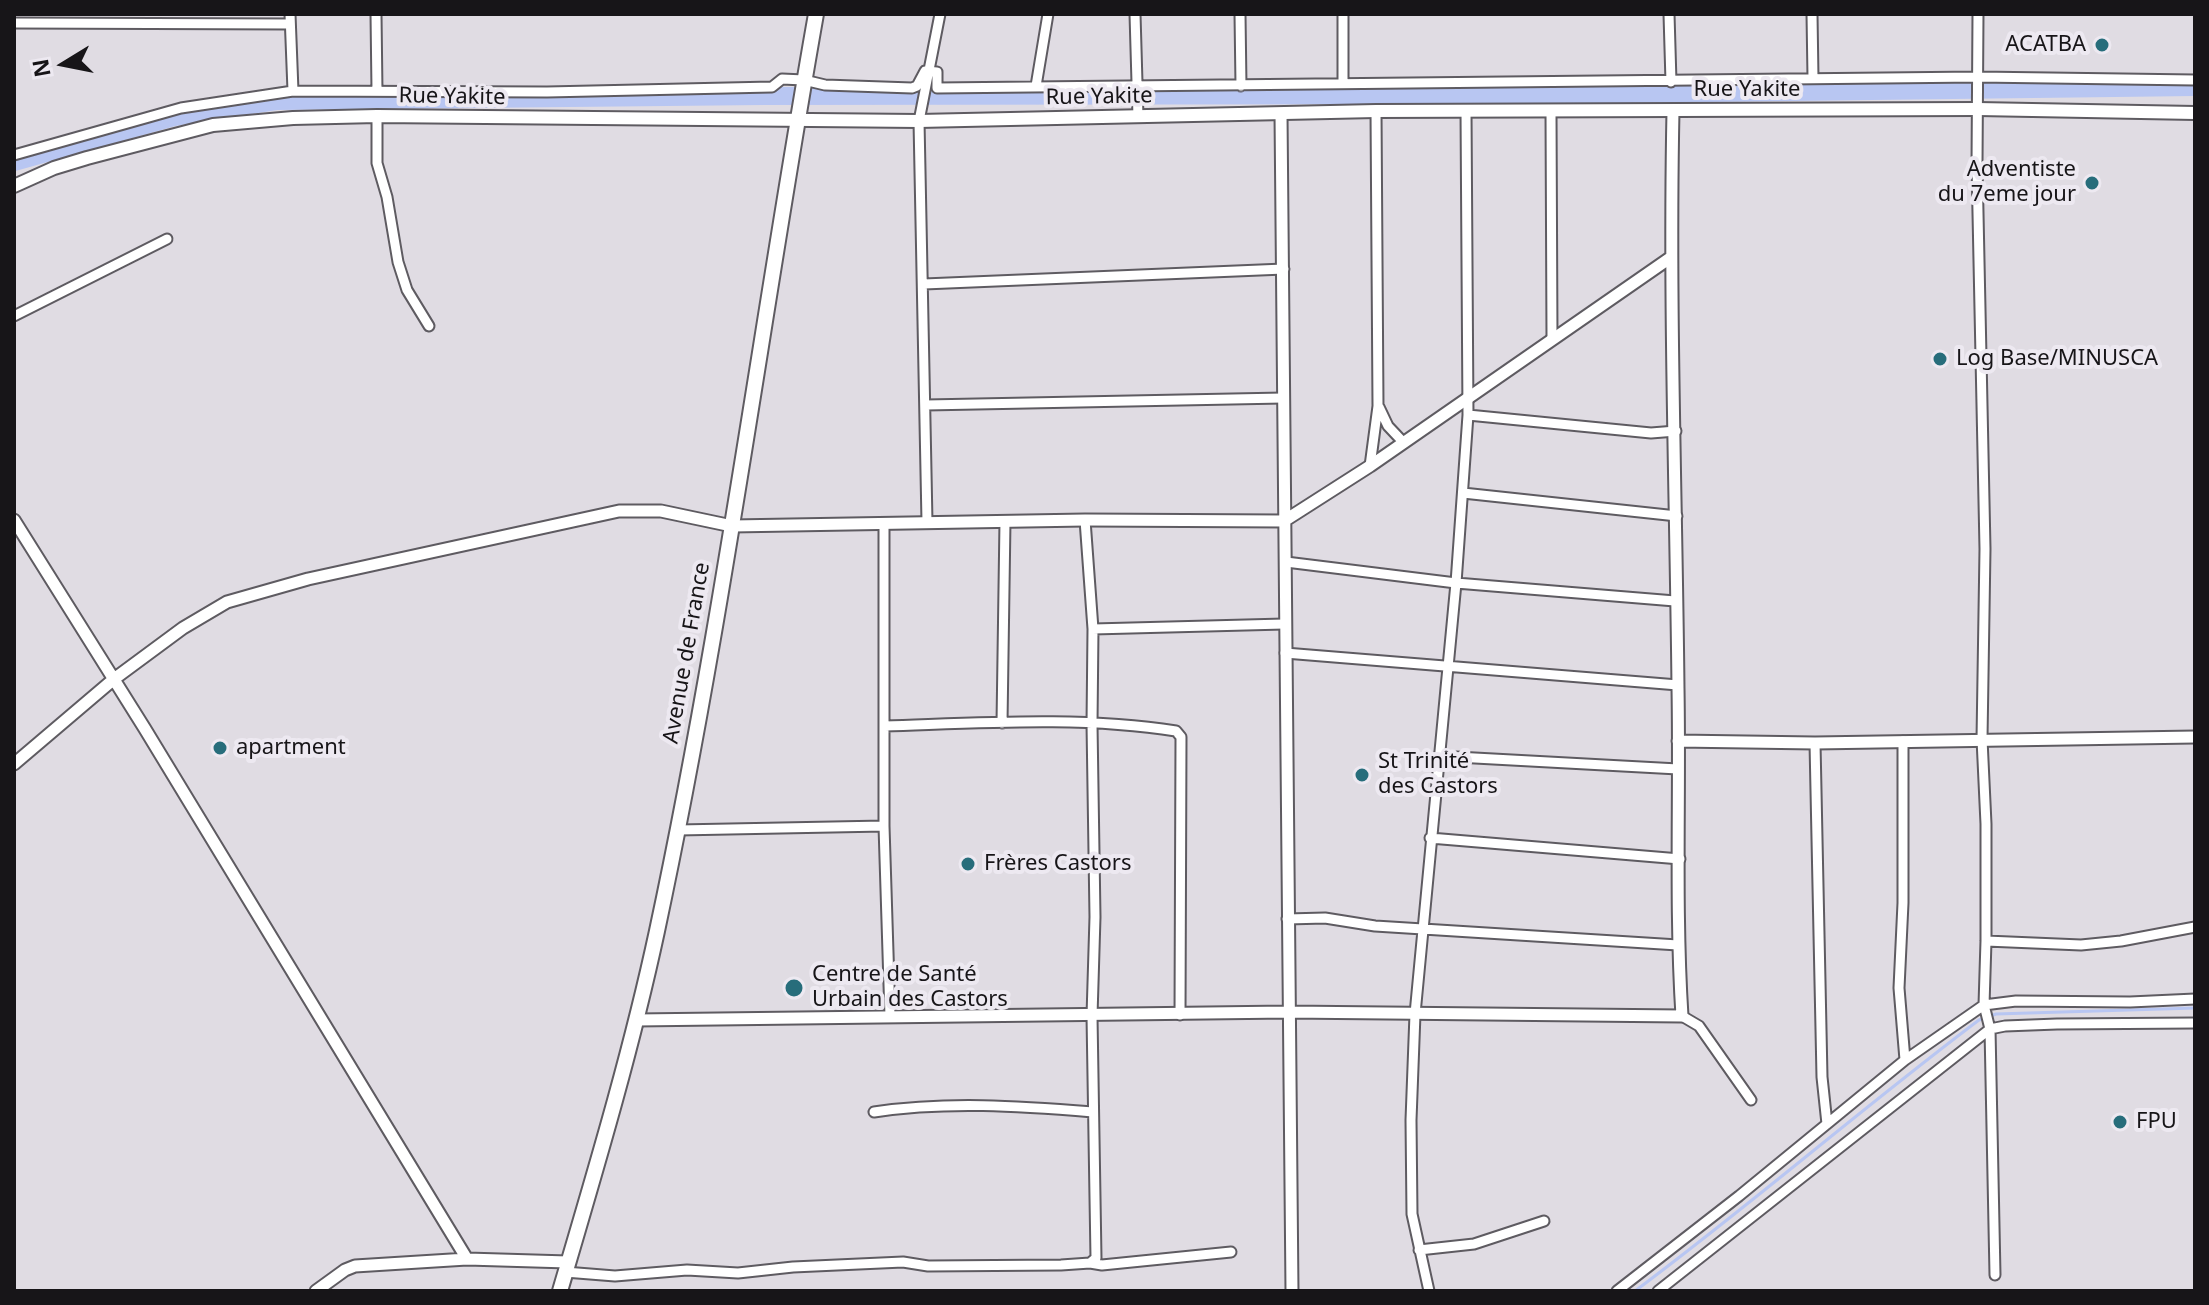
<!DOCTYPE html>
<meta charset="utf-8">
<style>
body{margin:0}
#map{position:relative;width:2209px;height:1305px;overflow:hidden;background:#e0dce3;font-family:"Noto Sans",sans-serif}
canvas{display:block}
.frame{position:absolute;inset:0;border:16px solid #171518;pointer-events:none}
.north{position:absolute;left:24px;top:24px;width:80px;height:80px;-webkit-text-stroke:6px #ede9f1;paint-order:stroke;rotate:260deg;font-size:22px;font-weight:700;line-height:32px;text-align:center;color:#171518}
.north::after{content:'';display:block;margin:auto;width:28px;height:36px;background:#171518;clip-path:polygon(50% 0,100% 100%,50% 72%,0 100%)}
</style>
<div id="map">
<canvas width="2209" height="1305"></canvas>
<div class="frame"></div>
<div class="north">N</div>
</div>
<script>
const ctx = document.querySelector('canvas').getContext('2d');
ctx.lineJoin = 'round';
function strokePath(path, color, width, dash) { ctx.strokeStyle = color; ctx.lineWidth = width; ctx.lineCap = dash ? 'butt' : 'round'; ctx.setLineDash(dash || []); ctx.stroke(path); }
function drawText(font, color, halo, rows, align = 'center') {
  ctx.font = font + ' "Noto Sans",sans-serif'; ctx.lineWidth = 8; ctx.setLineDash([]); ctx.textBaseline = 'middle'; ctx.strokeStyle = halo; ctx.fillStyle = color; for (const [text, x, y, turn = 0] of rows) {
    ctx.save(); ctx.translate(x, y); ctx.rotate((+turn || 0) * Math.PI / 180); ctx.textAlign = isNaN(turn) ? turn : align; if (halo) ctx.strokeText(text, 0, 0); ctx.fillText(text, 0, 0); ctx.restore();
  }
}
strokePath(new Path2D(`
 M1635,1291C1752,1204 1862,1108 1979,1020L1996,1014L2195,1008`), '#b8c6f2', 3);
strokePath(new Path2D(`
 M14,162L174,117L276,101L764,96L1550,95L2195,87`), '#b8c6f2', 18);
const minor = new Path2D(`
 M290,14L293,91
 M376,14L377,91
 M1135,14L1138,117
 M1240,14L1241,86
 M1669,14L1671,82
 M1812,14L1813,78
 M1978,14L1977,165L1985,549L1982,739L1986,824V941L1984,1005L1990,1029L1995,1275
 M14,23L290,24
 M1343,83V14
 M1036,86L1048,14
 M1551,112L1552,338
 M377,116V163L387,197L398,262L407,290L429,326
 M14,155L181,108L293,91L547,92L772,87L782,79L804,80L825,85L912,88L917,86L925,71L937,72V88L1978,77L2195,80
 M924,284L1284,269
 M14,316L167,239
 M926,405L1283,398
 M1379,407L1388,426L1404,443
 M1468,415L1651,433L1676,431
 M1370,466L1378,406L1376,111
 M1463,493L1677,516
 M927,522L919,121L940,14
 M884,524V826L890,1016
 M1286,562L1456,583L1675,601
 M1093,629L1284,624
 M1285,653L1678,685
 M1002,723L1005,521
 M885,726C981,723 1081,716 1176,731L1181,737L1180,1015
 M1903,741V903L1899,988L1905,1060
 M1815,743L1822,1077L1827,1124
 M1438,756L1678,769
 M678,830L884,826
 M1430,838L1680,859
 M1287,919L1325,918L1375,926L1678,945
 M1986,941L2081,945L2121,941L2195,927
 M1682,1016L1699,1026L1751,1100
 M874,1112C947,1101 1019,1106 1093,1112
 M1419,1250L1474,1244L1544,1221
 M1090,1263L1102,1265L1231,1252
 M565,1272L615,1276L687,1270L738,1273L793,1267L903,1262L928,1266L1061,1265L1090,1263L1096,1258L1092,1016L1095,917L1092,724L1093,629L1085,520
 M1429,1291L1412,1214L1411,1120L1415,1014L1456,583L1468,415L1466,111
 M1617,1291L1739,1196L1905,1060L1984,1005L2016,1001L2130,1002L2195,999
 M1658,1291L1990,1029L2005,1026L2057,1024L2195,1023`);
const tertiary = new Path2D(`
 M1281,114L1292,1291
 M14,520L145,729L467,1259
 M1678,741L1815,743L2195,737
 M14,764L114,679L183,628L227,602L308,579L619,511H661L732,526L1085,520L1284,521L1370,466L1670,258
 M636,1020L1288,1012L1682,1016C1675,907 1680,797 1678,688C1676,495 1669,303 1673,111
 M316,1291L345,1270L355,1266L467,1259L568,1262`);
const secondary = new Path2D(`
 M14,186L54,168L87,158L213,125L293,118L377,116L919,121L1376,111L1978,109L2195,113`);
const primary = new Path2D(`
 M560,1291C595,1172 631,1052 657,931C722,627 762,319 816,14`);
strokePath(minor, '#5e5b61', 13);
strokePath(tertiary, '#5e5b61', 15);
strokePath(secondary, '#5e5b61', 16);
strokePath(primary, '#5e5b61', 18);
strokePath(minor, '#fff', 9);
strokePath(tertiary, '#fff', 11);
strokePath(secondary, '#fff', 12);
strokePath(primary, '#fff', 14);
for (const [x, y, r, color] of [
 [2102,45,8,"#276d7b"],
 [2092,183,8,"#276d7b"],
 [1940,359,8,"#276d7b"],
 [220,748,8,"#276d7b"],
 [1362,775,8,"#276d7b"],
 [968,864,8,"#276d7b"],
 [794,988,10,"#276d7b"],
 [2120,1122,8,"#276d7b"]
]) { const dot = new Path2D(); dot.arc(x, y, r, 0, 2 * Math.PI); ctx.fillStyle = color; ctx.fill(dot); strokePath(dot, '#ede9f1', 3); }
drawText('22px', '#171518', '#ede9f1', [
 ["ACATBA",2086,45,"right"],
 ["Adventiste",2076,170,"right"],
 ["du 7eme jour",2076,195,"right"],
 ["Log Base/MINUSCA",1956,359],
 ["apartment",236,748],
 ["St Trinité",1378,762],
 ["des Castors",1378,787],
 ["Frères Castors",984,864],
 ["Centre de Santé",812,975],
 ["Urbain des Castors",812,1000],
 ["FPU",2136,1122]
], 'left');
drawText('22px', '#171518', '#ede9f1', [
 ["Rue Yakite",1747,90],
 ["Rue Yakite",452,97,1],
 ["Rue Yakite",1099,97,-1],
 ["Avenue de France",687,653,-80]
]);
</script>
